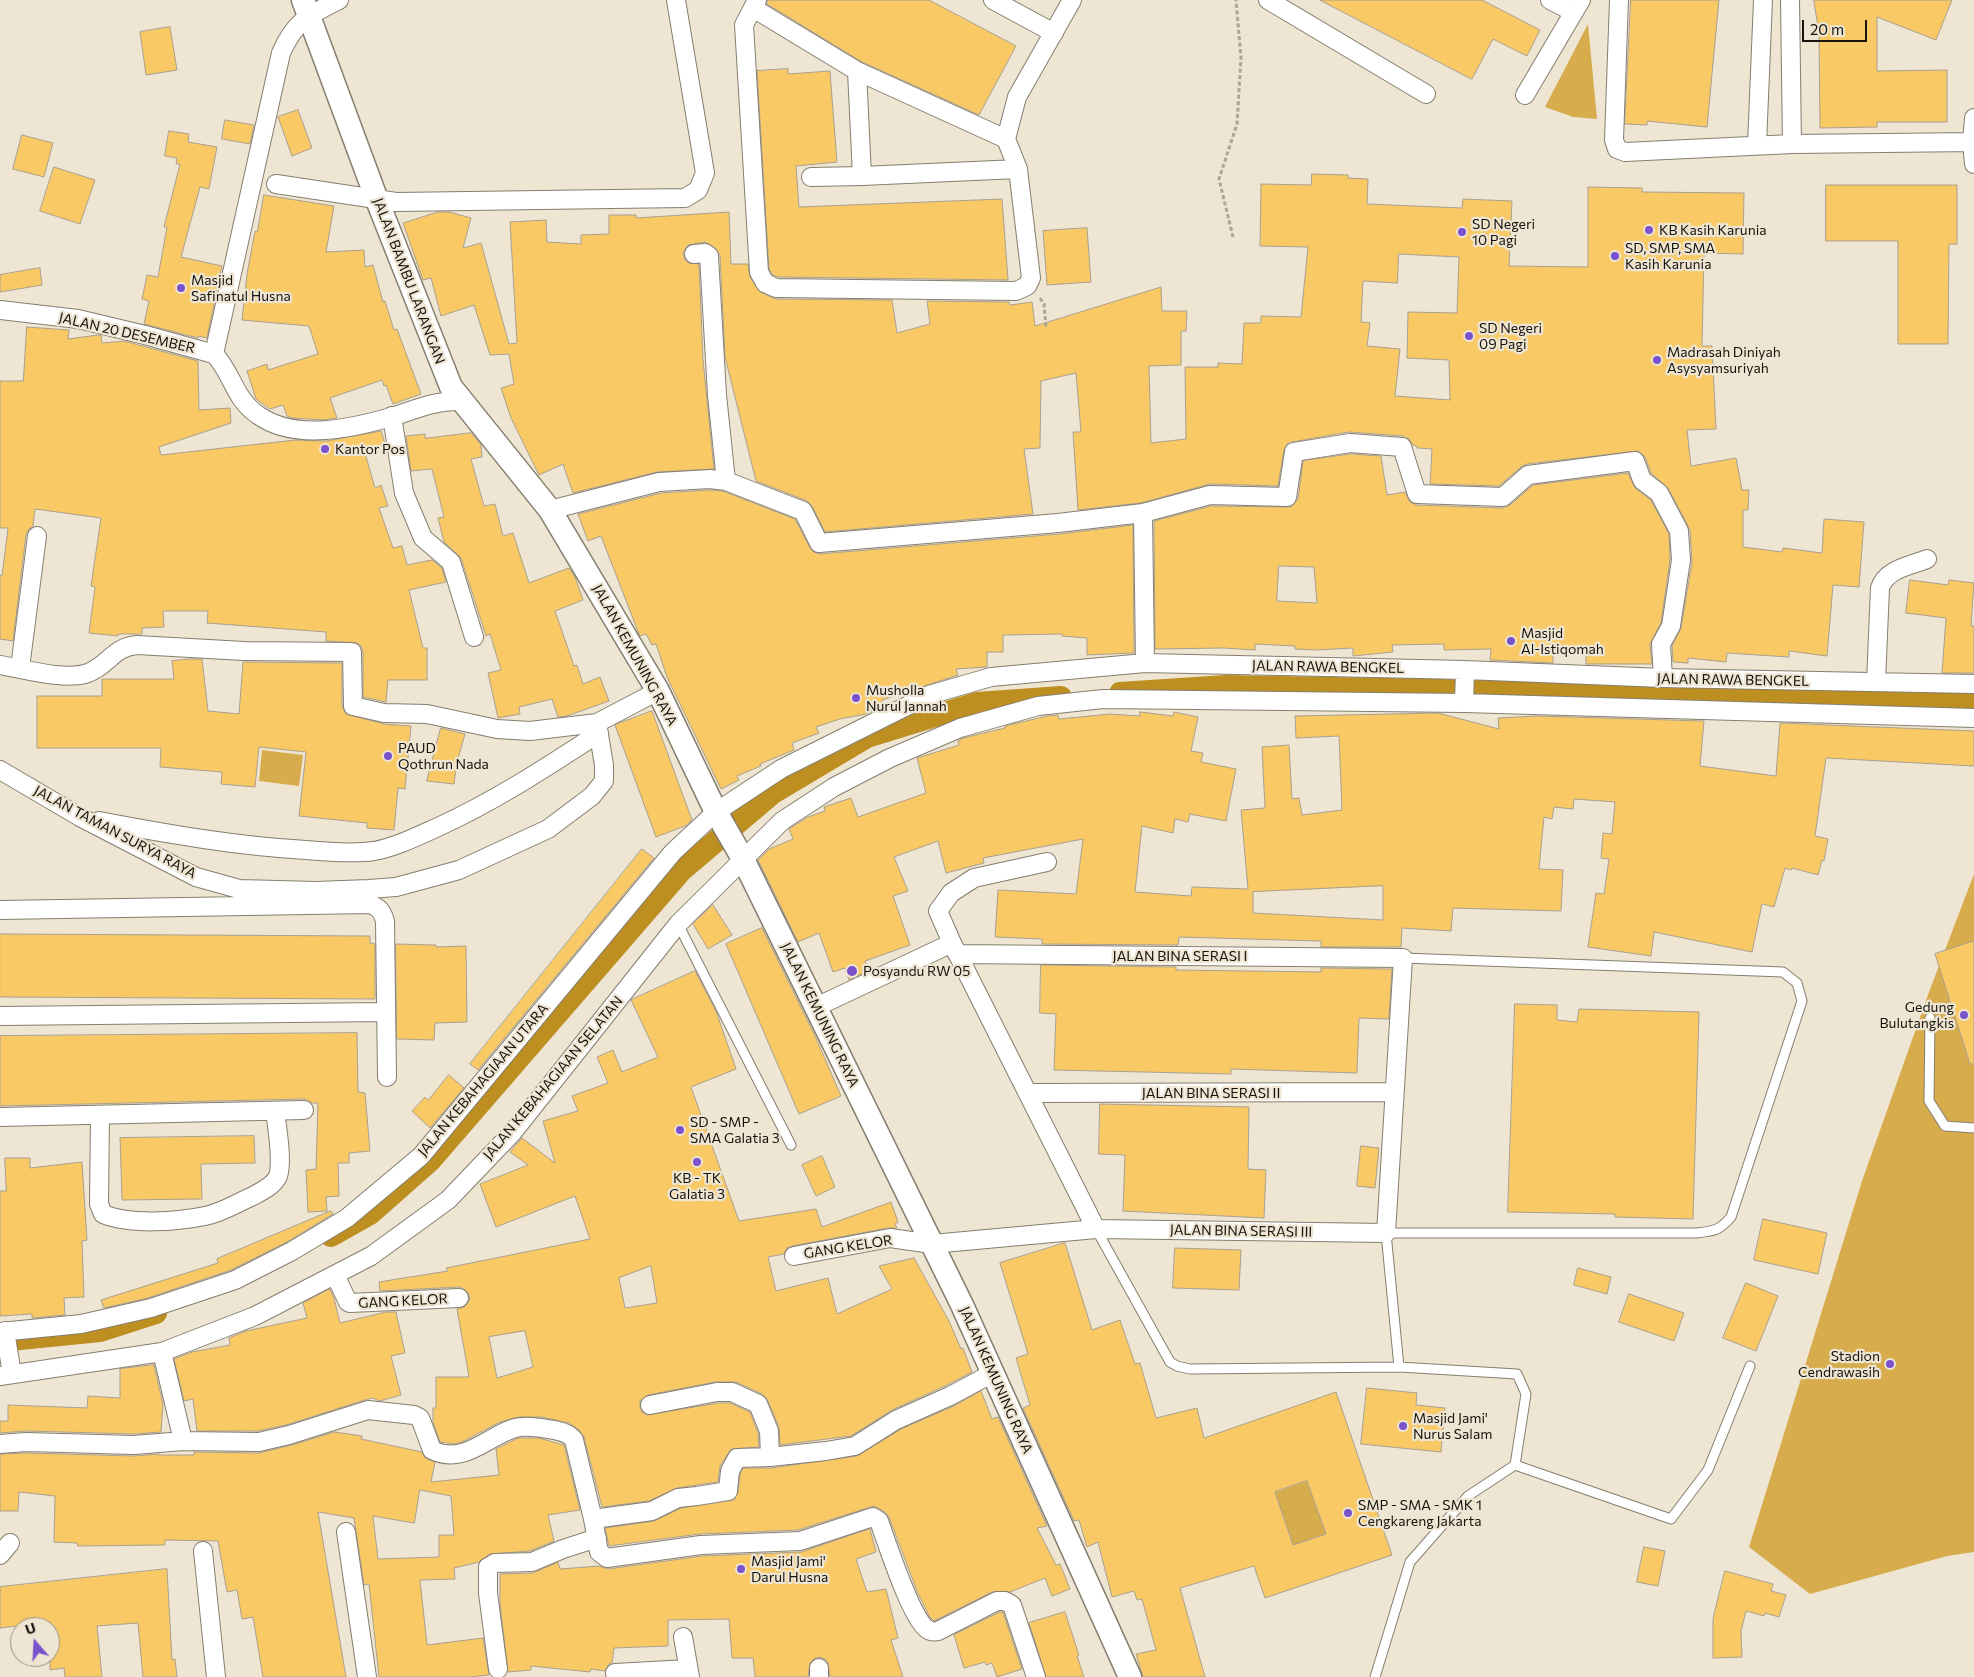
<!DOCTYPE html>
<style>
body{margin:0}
#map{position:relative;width:1974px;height:1677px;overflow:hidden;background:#eee5d3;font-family:Commissioner,sans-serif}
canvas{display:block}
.north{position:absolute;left:10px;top:1617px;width:50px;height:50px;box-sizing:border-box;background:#eee5d3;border:1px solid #989184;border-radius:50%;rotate:341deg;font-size:14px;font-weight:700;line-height:20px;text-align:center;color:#16130d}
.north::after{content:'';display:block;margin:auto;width:18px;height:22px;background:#7a53cc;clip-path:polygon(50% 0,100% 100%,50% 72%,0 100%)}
.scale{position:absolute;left:1802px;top:20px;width:65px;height:22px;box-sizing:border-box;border:2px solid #16130d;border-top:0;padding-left:6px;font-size:15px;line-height:18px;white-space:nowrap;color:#16130d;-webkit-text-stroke:4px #eee5d3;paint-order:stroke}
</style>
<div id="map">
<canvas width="1974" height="1677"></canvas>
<div class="north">U</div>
<div class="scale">20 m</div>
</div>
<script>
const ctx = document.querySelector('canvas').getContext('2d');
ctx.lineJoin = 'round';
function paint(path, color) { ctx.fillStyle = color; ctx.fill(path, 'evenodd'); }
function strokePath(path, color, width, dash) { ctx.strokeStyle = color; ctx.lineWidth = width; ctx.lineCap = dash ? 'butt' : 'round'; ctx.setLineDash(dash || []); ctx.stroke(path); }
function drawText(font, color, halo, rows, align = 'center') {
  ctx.font = font + ' Commissioner,sans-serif'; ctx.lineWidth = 4.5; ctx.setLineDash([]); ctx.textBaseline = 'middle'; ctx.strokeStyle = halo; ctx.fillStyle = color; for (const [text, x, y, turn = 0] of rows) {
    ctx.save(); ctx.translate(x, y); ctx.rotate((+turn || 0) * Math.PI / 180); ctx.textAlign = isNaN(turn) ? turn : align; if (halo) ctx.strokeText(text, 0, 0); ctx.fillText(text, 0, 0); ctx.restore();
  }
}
paint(new Path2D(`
 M1588,24L1597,119L1573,117L1545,107Z
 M262,750L303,755L299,786L259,781Z
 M1974,874V1552L1947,1556L1810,1594L1749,1547L1862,1181L1929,992Z
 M1307,1481L1326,1534L1293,1545L1275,1492Z`), '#d7ac4c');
strokePath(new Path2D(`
 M1120,693L1226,686L1974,700
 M331,1236L370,1214L430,1161L682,870L773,793L867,737L977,703L1061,697
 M0,1341L100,1331L156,1313`), '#bc8f20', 22);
const building = new Path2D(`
 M768,0H929L1016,46L979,115L862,62L767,4Z
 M1320,0H1482L1540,30L1527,56L1493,39L1472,79Z
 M1631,0H1719L1707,127L1647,121V125L1625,124Z
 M1814,0H1952L1936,40L1877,17V71L1947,70V122H1877V127L1820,128L1819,33Z
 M170,27L177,70L146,75L140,32Z
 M788,69V74L830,71L833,111L837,162L796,166L799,207L1002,199L1008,280L778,277L773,275L769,269L757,71Z
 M298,110L312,148L292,156L278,117Z
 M225,120L254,125L250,144L222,139Z
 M169,131L189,134L188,142L217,147L209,189L200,187L181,257L222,266L207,338L198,336V338L144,324L149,301L142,299L147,275L158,277L167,227H164L180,164H176L177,158L165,156Z
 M22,135L53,143L44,177L13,169Z
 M54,167L95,180L80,224L40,211Z
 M1312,174L1348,175V178L1368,179L1367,204L1462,208L1463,199L1512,201L1509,266L1588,267V187L1642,188V192L1744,193L1743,254L1704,253L1702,346H1712L1716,429L1687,430L1691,466L1736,458L1742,490H1749L1748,510H1743V547L1782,552L1783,548L1822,553L1824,519L1864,522L1859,587L1833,585L1827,656L1789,651V657L1727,653L1726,662L1688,658V663L1673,662L1672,646L1681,628L1692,562L1690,530L1668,488L1651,473L1645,457L1638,451L1527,464L1521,467L1499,486L1430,484L1432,449L1417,448V446L1413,445L1409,439L1403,436L1349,432L1292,442L1287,444L1284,450L1278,486L1210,484L1141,503L1078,510L1073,432H1081L1076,373L1041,381L1040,448L1024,449L1033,514L825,532L812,506L807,501L756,481L725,357L720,255L715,248L705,242L688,245L685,249L683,254L685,260L689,263L699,264L703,360L714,469L657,472L573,493L563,464L539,475L511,418L501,388L514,384L509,354L490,355L474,305L441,316L431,278L423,280L403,223L438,212H449L471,218L463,248L481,243L509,344L517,343L510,222L546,220L547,242L581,244V235L609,234V215H636V218L729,212L731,264H748L750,277L760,292L776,299L892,300L897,333L930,324L927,301L1009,302L1010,305L1032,302L1035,326L1161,287L1162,311H1187L1186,331H1181V365L1149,366L1151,443L1186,439L1185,367H1218V363L1242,364L1244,323H1261V316L1301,317L1308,247L1260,246L1261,184L1311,185ZM1399,254L1459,257L1457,313L1408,312L1407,358L1449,360L1450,400L1395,396L1400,349L1367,346L1370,323L1361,322L1363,281L1397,283Z
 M1826,185H1957V244H1949L1948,344H1898V241H1826Z
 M264,195L334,206L326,252L364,250L365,267L373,265L383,302L385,301L394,330L397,329L421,394L393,404L386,385L384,386L382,380L330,398L337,418L324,420L292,418L287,416L283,405L270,409L256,399L247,371L267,364L268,370L318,354L309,326L242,320L247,274L255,231L257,232Z
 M1087,228L1091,282L1047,285L1043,231Z
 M40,268L42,285L0,292V275Z
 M27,327L69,330L68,339L98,335H101L102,343L124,341L198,361L199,410L230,408L231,423L159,447L161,455L295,440L326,441L381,431L386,447L365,453L375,488L381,485L388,506L379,508L393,548L402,546L407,565L432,560L442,568L446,582L409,590L423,648H427V680H388L386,702L363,697V652L361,646L357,643L326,641V632L207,623L208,611H163L164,627L142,628V634H118V636L89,633L95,587L91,586L101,518L35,509L33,526L29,529L26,535L13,641L0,639V575L2,576L8,528H0V381H23Z
 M471,433L481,445L482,457L471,459L484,506L495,504L503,536L513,533L529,583L569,568L575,577L583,600L555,611L574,666L577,665L583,684L600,677L609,701L567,716L558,717L552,699L519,707L520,714L498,718L488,673L501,670L490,634L486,636L461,558L444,542L438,518L444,517L432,469L411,471L406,436L425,434V438Z
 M1350,454L1381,456L1387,495L1405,492L1410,502L1417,505L1503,508L1510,505L1533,485L1628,473L1635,488L1651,500L1669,534L1670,560L1661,623L1650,644L1652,664H1586V648L1553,649V663L1490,660L1491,649L1444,650V644L1392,645L1393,652L1353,656V648L1316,650L1295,649V646L1255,644V650L1223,648L1155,649L1154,521L1211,506L1291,507L1298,499L1303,461ZM1279,566L1314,567L1317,603L1277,601Z
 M710,490L723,491L795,519L810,548L814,552L819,554L1059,534L1133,525L1134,653L1087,655V638L1062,636V634L1003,635V652H987V667L956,669L958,675L882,700L883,706L866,714L840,719L816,727L819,733L792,743L794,750L760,764L761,766L737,776L739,780L721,789L667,677L656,644L652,645L646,634L640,636L639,634L601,536L588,541L578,514L661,493Z
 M1910,580L1948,585L1949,580L1974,583L1971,626H1974V673H1942L1946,618L1906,613Z
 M190,659H202L208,711L239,714L243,662L342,663V706L346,714L384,724L411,726L405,789L398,788L394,830L367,828V823L299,816L306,752L259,747L255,787L221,784L222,772L160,767L161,748H37V696H102V679H174L172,661Z
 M652,711L692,820L685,826L656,837L615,725Z
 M1140,712L1173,716L1174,712L1198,717L1191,751L1203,753L1201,762L1236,769L1226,821L1190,814L1188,822L1175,819L1173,833L1142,826L1135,892L1191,896L1192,887L1248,889L1241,810L1265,808L1262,747L1289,745L1292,799L1299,798L1302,815L1342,810L1339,736L1296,738L1295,716L1438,713L1499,729L1498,718L1536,716L1704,721L1700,766L1776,776L1780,723L1974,731V766L1826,758L1815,836L1828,839L1824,861L1822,860L1818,875L1792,868L1791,870L1785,868L1774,907L1762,904L1752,952L1654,932L1651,956L1588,947L1596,893L1604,894L1609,859L1601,858L1603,833L1612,834L1615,802L1574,799L1573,809L1554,807L1552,819L1544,817L1539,869L1563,870L1561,911L1453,908L1451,931L1402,928L1401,947H1321V941L1179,937L1178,945L1042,944V939L995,937L998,890L1076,894L1083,839L983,858L984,863L946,873L938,841L894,857L908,891L893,896L910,945L865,961L868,971L849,980L845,968L833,972L819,933L798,942L758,860L769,849L793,839L789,829L808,817L825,811L824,807L851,798L858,817L926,793L917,758L959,745L958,741L963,738L1005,728V726L1047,716L1058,715L1059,719L1110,714L1140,716ZM1383,886V920L1253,913V892Z
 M441,728L465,734L457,762L454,784L427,781Z
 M642,849L654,858L478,1070L470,1064Z
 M713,905L732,935L708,949L693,924Z
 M762,928L815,1036L841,1096L799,1114L726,944Z
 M0,934L370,936V943L375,944V999L0,997Z
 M1974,941V1064H1970L1935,954Z
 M396,944L436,945V947L466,946L467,1022L435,1023L434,1040L397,1039Z
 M1041,965L1176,967V970L1321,972V968L1392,969L1389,1019L1359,1018L1357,1073L1231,1069V1074L1054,1070L1056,1014L1040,1013Z
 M695,971L716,1011L736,1069L691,1087L739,1221L816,1209L822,1227L891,1202L898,1222L895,1224L897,1228H888L792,1246L787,1248L784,1254L768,1257L776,1291L828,1278L837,1314L892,1289L879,1266L914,1258L949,1321L961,1349L963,1348L972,1372L945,1386L892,1410L851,1436L780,1445L779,1427L767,1399L762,1394L736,1382H715L648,1395L640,1401V1407L642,1412L647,1415L718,1403H730L750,1412L758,1433L759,1447L731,1449L720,1466L718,1482L677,1488L649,1501L602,1507L584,1437L579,1430L569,1423L542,1417H518L500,1422L462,1442L454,1444L440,1442L433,1422V1408H436V1377H469L457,1309L464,1307L468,1303L470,1298L468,1293L464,1289L459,1287L380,1291L379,1282L448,1271L446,1268L590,1239L575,1196L496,1227L480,1184L528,1165L510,1152L522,1138L555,1163L543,1121L578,1111L572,1096L608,1083L597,1057L613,1050L622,1072L658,1057L631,1000ZM651,1266L657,1303L625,1308L619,1278ZM525,1331L533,1367L497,1378L489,1337Z
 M1515,1004L1557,1005V1020L1577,1022L1579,1009L1699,1012L1693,1219L1615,1217V1214L1508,1212Z
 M357,1033L358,1092L365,1093L370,1151L349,1153V1163H338L339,1196L326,1197L327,1211L308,1212L306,1170L316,1169L318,1103H312L304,1099L0,1106V1036Z
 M449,1075L464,1088L430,1128L412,1111L425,1097L428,1100Z
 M1100,1104L1249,1107L1248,1169L1266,1170L1264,1218L1123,1211L1125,1155L1099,1154Z
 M254,1136L255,1163L201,1164L202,1199L122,1200L120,1138Z
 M1361,1146L1379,1148L1375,1188L1357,1186Z
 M822,1156L835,1187L816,1196L802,1165Z
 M5,1158H30V1168L82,1162L87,1240L82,1241L84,1297L64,1298L65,1315L32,1318V1314L0,1316V1191H6Z
 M331,1211L333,1214L287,1242L231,1270L148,1298L104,1308L101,1300L218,1263L217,1259Z
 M1763,1219L1827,1233L1818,1274L1754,1260Z
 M1065,1243L1092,1330L1120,1320L1135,1364L1140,1363L1156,1418L1197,1408L1204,1438L1336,1392L1392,1555L1265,1598L1254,1566L1180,1588L1205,1677H1143L1136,1654L1156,1650L1142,1599L1137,1600L1134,1591L1112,1597L1098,1542L1087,1547L1079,1520L1074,1521L1023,1408L1030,1405L1016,1358L1028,1354L1000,1263ZM1307,1481L1326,1534L1293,1545L1275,1492Z
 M1175,1248L1241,1250L1239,1290L1173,1288Z
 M1578,1268L1611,1277L1607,1294L1574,1285Z
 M1746,1283L1778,1296L1756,1351L1723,1338Z
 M330,1289L334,1298L340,1323L386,1312H396L405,1353L391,1356L401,1395L380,1401L372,1398L365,1400L286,1425L258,1431H197L193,1399L184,1401L174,1359L192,1352L230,1345L229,1338L246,1331L307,1318L303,1303Z
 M1629,1294L1684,1313L1674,1341L1619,1322Z
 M154,1365L163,1404L161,1432L134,1434L26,1431L0,1433V1421H8V1405L87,1408L88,1396L120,1398V1369Z
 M1367,1388L1417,1393L1416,1405L1445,1408L1441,1452L1361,1444Z
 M981,1391L992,1419L998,1417L1047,1526L1037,1528L1056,1565L1060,1564L1070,1589L1052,1596L1045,1578L1010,1592H992L934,1621L929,1616L917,1591L889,1517L885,1512L874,1506L798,1530L700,1534L609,1546L605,1528L654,1521L681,1508L734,1500L738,1492L740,1474L743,1468H771L857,1456L901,1429L954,1406Z
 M335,1432L362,1436L361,1439L422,1452L425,1458L435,1462L431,1482L499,1475L496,1449L518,1438H539L564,1445L580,1510L548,1515L554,1541L530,1551L490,1554L479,1562L454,1568L455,1579L420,1580L427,1645L483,1638L489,1675L469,1677H379L369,1584L364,1585L354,1518L318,1512L346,1677H263L253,1617L242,1619L237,1590L227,1592L218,1541L165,1540V1545L78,1546L77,1543L54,1542L55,1496L19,1492L18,1511H0V1454L26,1453L134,1456L159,1454V1455H194V1452L259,1453L292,1445ZM420,1490L451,1496L454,1535H439V1557L378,1559L373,1516L414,1523Z
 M870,1529L876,1552L856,1559L867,1592L886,1589L898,1638L891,1640L903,1677H830L828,1663L825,1659L819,1657L814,1659L810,1663L808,1677H755L753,1658H732L729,1619L668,1620V1646L614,1648L612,1663L609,1664L605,1671L591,1669L590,1672L531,1666V1670L508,1672L500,1604V1574L533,1573L558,1562L560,1569L599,1566L608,1569L702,1556L801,1552Z
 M1644,1547L1665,1551L1658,1586L1637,1582Z
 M167,1569L172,1660L175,1659L177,1677H143L138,1623L97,1626L102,1677H65L64,1668L50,1670V1622L0,1628V1587Z
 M1725,1571L1773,1584L1771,1591L1786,1595L1779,1617L1765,1613L1764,1616L1746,1611L1741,1631L1742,1657L1713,1658V1619Z
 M1000,1612H1003L1022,1669L997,1677L992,1663L986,1665L985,1662L964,1668L954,1635Z
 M1065,1612L1079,1655L1077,1656L1084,1677H1046L1029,1623Z`);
paint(building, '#f8c964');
strokePath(building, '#a9a090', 1);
const service = new Path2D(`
 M678,924L791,1145
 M1930,1018L1929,1101L1945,1126L1974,1128
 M1096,1229L1170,1362L1177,1366L1190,1369L1399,1367L1517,1374L1526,1394L1515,1465
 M1399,1367L1386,1233H1696C1714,1231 1719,1231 1731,1217L1802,1001L1797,983L1783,972L1403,958
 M1375,1677L1410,1562L1468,1496L1515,1465L1671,1519L1708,1470L1750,1366`);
const minor = new Path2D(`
 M757,0L744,25L759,272L765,283L776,288L1016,291L1027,286L1031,278L1018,169L1006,139L1017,97L1072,0
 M993,0L1054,33
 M1268,0L1426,94
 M1550,0L1573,12
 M1619,0L1614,140L1617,149L1625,152L1792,144L1974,142
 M1790,0L1792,144
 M753,8L857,71L1006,139
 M857,71L862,176
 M1525,95L1581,0
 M1974,118L1972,142L1974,164
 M1757,145L1763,0
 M811,177L862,176L1018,169
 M276,184L396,202L685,198L698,190L705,173L676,0
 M694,254L705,253L709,256L717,395L726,481
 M0,310L78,319L145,335L214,354C232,372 234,399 258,415C296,442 353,428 395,416C416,409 438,400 461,401
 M214,354L281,53C295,21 309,15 339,0
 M392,416L404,493L423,538L451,562L474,637
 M550,510L659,482L710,479L726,481L803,511L819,543L1058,523L1143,513L1145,663
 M1143,513L1210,495L1287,497L1294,452L1350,443L1402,447L1417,494L1503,497L1528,475L1635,461L1642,480L1659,493L1679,531L1681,560L1671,626L1661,644L1663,678
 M0,665C24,669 65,681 88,673C109,665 113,647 137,645L244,651L352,652L353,706L384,713L427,714L497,729L530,731L597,723L658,691
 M20,668L37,536
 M1876,682L1880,588C1886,569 1910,566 1927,559
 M1464,703L1465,670
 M0,770L80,817L196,877L239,889L316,891L369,889L396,887L459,870L548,829L592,796L604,781V765L597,723
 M99,821C168,834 236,846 306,850C328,852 353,854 374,851C396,847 418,836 438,827C495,801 547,767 599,733
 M1047,862L974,878L951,893L938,911L952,943L1096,1229
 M0,910L369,904C379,907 382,911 385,921L387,1077
 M816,1007L952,943
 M0,1016L386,1012
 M1028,1093L1394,1092
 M100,1115L99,1204L103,1214C130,1225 176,1222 205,1216C221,1213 237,1203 251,1197C260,1192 274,1186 278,1176C283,1162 277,1127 275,1111
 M0,1117L304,1110
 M794,1256L890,1238L932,1244L1096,1229L1386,1233L1403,958L957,954
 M335,1275L348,1302L350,1303L459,1298
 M5,1331L12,1374
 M0,1332L81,1324L151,1308L235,1280L292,1251L347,1218L421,1156L673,852L716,812L781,769L929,695L991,677L1145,663L1465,670L1663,678L1974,684
 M162,1352L183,1441L259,1442L289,1435L368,1410L414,1415L420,1418L422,1423L432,1450C464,1466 489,1435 515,1428C527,1425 543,1428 554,1430C562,1432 569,1433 574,1440L593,1519L599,1552L607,1558L701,1545L800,1541L873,1517L879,1521C887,1543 911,1618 927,1629C931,1632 934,1632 938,1631L997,1601H1005L1012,1605L1036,1677
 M0,1376L162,1352L255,1316L371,1256L448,1200L513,1132L678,924L782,821L834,787L890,758L960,728L1038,706L1103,699L1464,703L1974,718
 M650,1405L717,1392H732L758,1404L769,1431L770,1457
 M0,1444L26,1442L134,1445L183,1441
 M593,1519L652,1511L678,1498L697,1496L728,1491L730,1471L737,1458L770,1457L826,1451L855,1446L896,1420L950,1396L993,1373
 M346,1532L367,1677
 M203,1551L216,1677
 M0,1555L10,1543
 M683,1637L690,1677
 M819,1668V1677
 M498,1669L488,1593V1567L495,1563L532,1562L563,1549L597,1538
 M615,1673L688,1669`);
const tertiary = new Path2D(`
 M303,0L377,200L451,387L550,510L658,691L716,812L743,859L962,1305L1130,1677`);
strokePath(service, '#867e6e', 11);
strokePath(minor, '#867e6e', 20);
strokePath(tertiary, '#867e6e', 25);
strokePath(new Path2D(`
 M1233,237L1219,179L1237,124L1241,58L1236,0
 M1040,298L1044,304L1046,327`), '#aca597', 3, [4, 2.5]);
strokePath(service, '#fff', 9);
strokePath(minor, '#fff', 18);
strokePath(tertiary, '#fff', 22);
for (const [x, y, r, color] of [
 [1649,230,5,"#7a53cc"],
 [1462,232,5,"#7a53cc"],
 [1615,256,5,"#7a53cc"],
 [181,288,5,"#7a53cc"],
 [1469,336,5,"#7a53cc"],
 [1657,360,5,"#7a53cc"],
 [325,449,5,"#7a53cc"],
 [1511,641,5,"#7a53cc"],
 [856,698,5,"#7a53cc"],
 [388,756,5,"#7a53cc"],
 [852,971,6,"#7a53cc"],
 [1964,1015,5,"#7a53cc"],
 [680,1130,5,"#7a53cc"],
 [697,1162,5,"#7a53cc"],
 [1890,1364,5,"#7a53cc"],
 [1403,1426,5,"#7a53cc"],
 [1348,1513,5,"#7a53cc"],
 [741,1569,5,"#7a53cc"]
]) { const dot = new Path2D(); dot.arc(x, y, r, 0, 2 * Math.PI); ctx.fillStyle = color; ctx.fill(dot); strokePath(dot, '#eee5d3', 2); }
drawText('14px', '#16130d', '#eee5d3', [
 ["SD Negeri",1472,224],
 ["10 Pagi",1472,240],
 ["KB Kasih Karunia",1659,230],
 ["SD, SMP, SMA",1625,248],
 ["Kasih Karunia",1625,264],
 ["Masjid",191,280],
 ["Safinatul Husna",191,296],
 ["SD Negeri",1479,328],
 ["09 Pagi",1479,344],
 ["Madrasah Diniyah",1667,352],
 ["Asysyamsuriyah",1667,368],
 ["Kantor Pos",335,449],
 ["Masjid",1521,633],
 ["Al-Istiqomah",1521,649],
 ["Musholla",866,690],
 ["Nurul Jannah",866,706],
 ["PAUD",398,748],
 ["Qothrun Nada",398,764],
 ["Posyandu RW 05",863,971],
 ["Gedung",1954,1007,"right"],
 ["Bulutangkis",1954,1023,"right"],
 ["SD - SMP -",690,1122],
 ["SMA Galatia 3",690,1138],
 ["KB - TK",697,1178,"center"],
 ["Galatia 3",697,1194,"center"],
 ["Stadion",1880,1356,"right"],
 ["Cendrawasih",1880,1372,"right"],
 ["Masjid Jami'",1413,1418],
 ["Nurus Salam",1413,1434],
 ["SMP - SMA - SMK 1",1358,1505],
 ["Cengkareng Jakarta",1358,1521],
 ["Masjid Jami'",751,1561],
 ["Darul Husna",751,1577]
], 'left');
drawText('14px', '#16130d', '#eee5d3', [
 ["JALAN BAMBU LARANGAN",409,281,69],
 ["JALAN 20 DESEMBER",127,333,13],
 ["JALAN KEMUNING RAYA",635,655,61],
 ["JALAN RAWA BENGKEL",1328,667,1],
 ["JALAN RAWA BENGKEL",1733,680,1],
 ["JALAN TAMAN SURYA RAYA",115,832,28],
 ["JALAN BINA SERASI I",1180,956],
 ["JALAN KEMUNING RAYA",820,1015,64],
 ["JALAN KEBAHAGIAAN SELATAN",553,1078,-50],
 ["JALAN KEBAHAGIAAN UTARA",483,1080,-50],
 ["JALAN BINA SERASI II",1211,1093],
 ["JALAN BINA SERASI III",1241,1231,1],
 ["GANG KELOR",848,1247,-9],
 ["GANG KELOR",403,1301,-3],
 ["JALAN KEMUNING RAYA",996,1380,66]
]);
</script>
